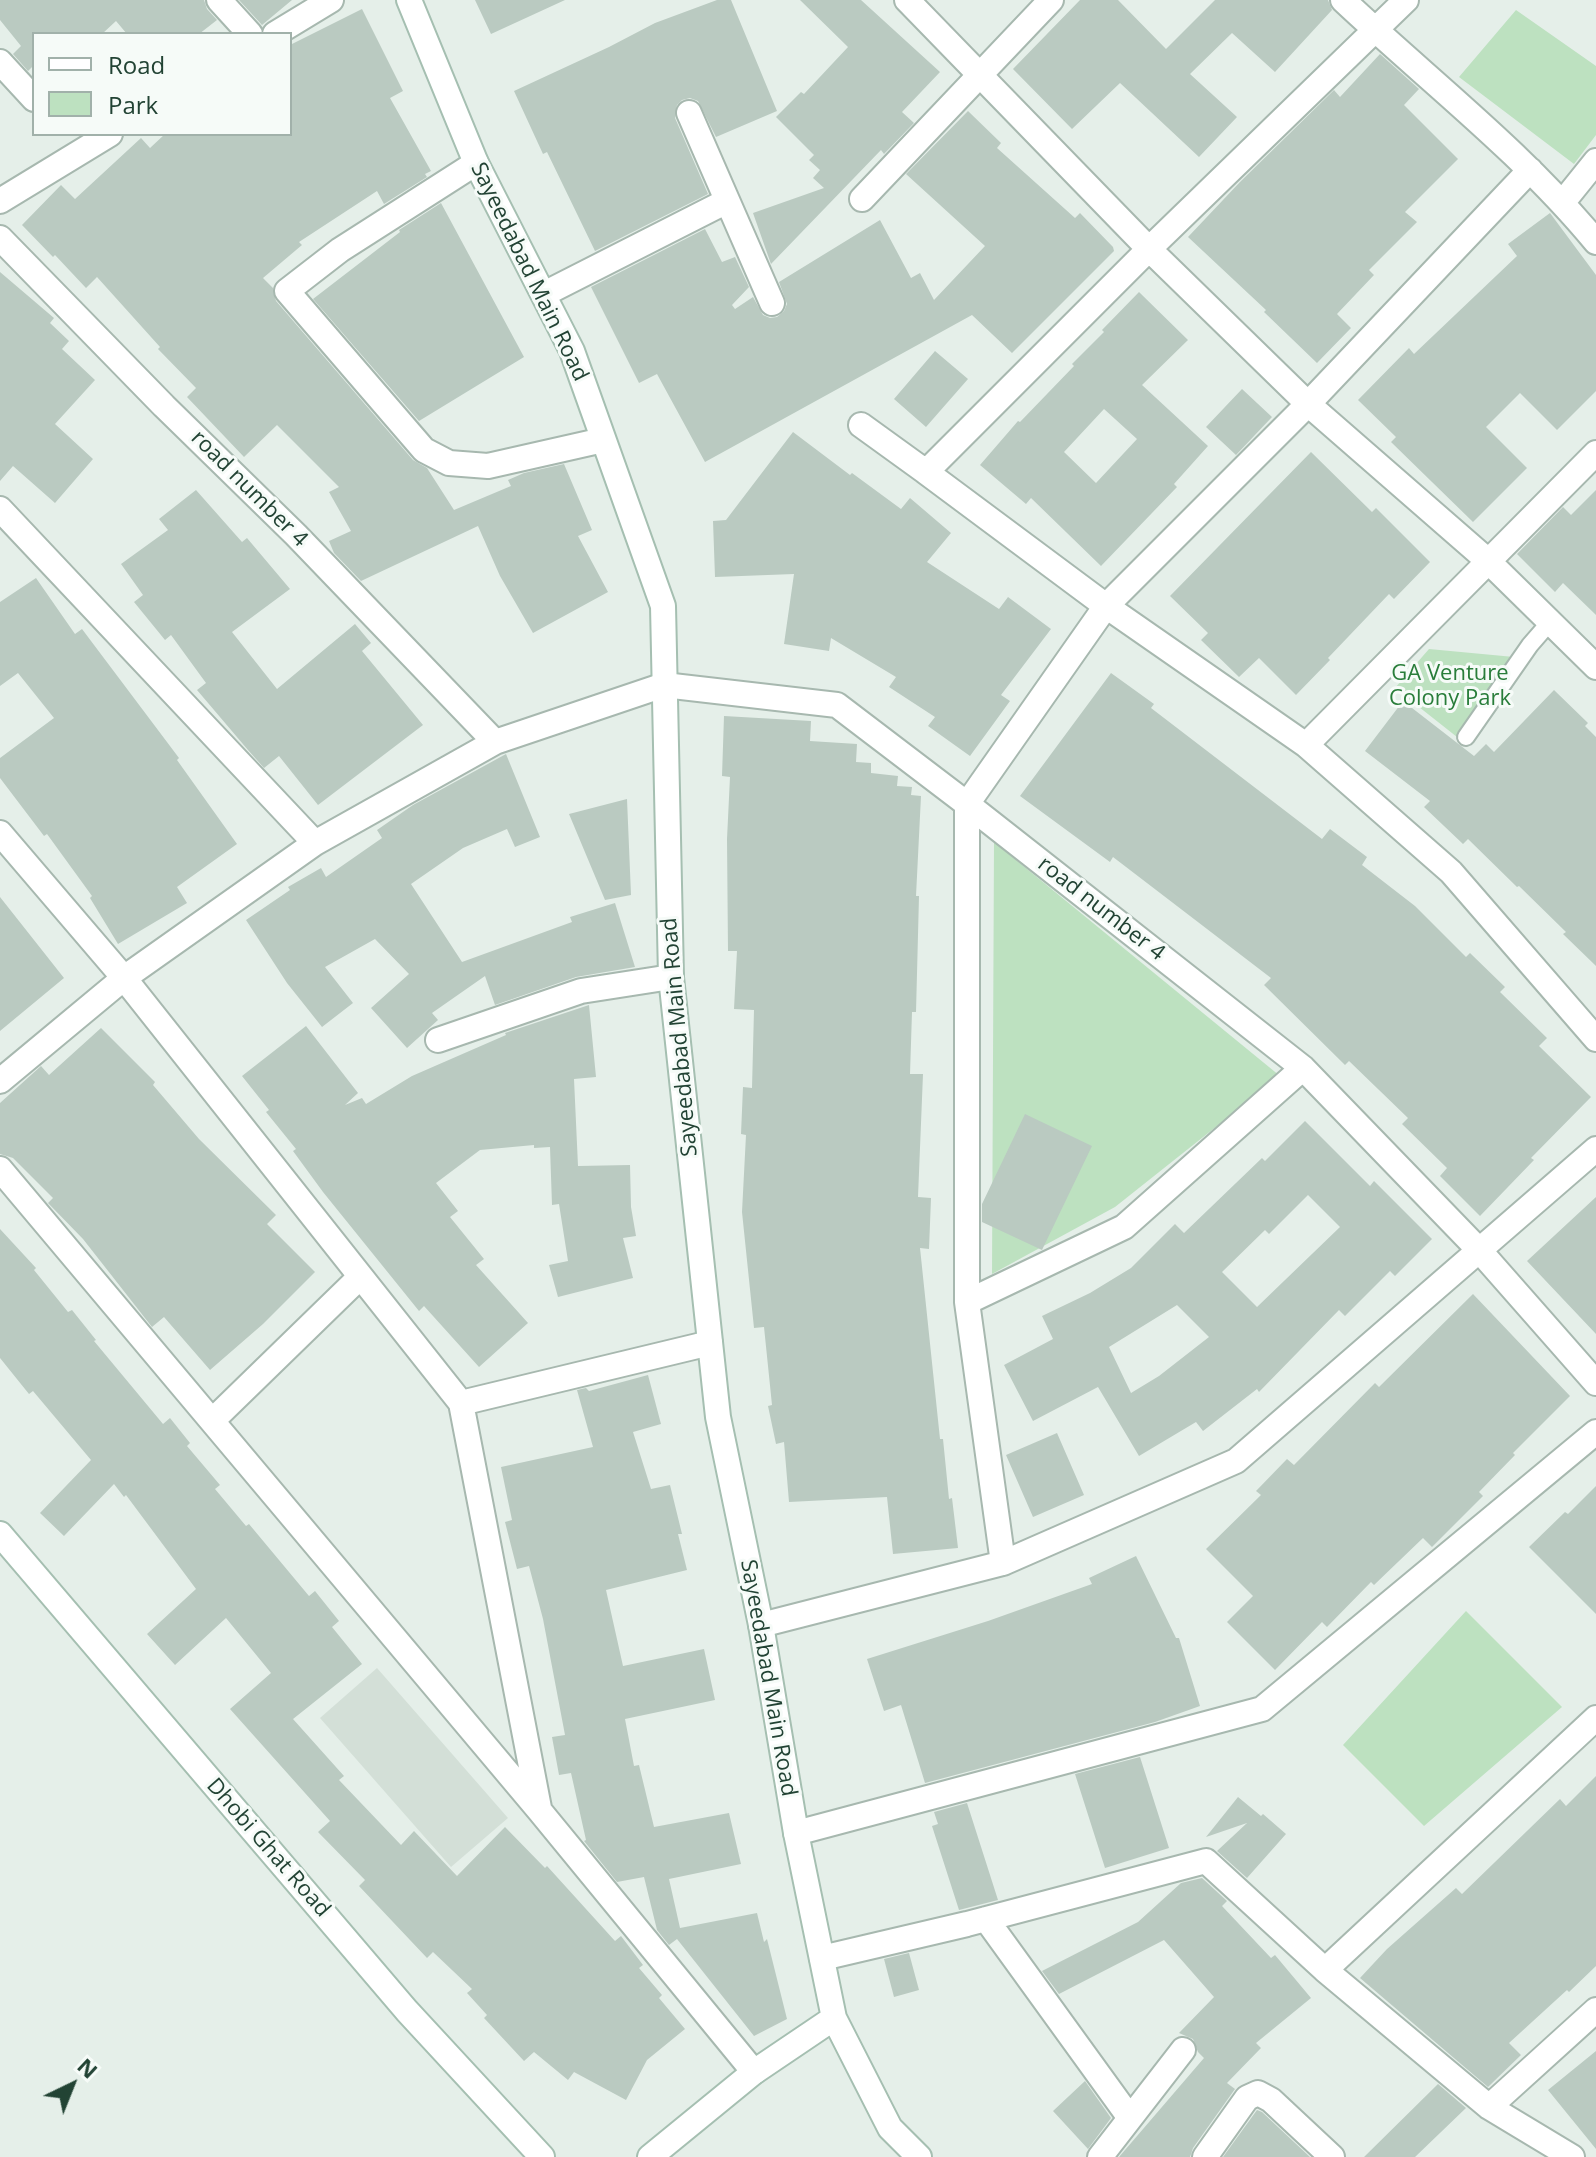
<!DOCTYPE html>
<style>
body{margin:0}
#map{position:relative;width:1596px;height:2157px;overflow:hidden;background:#e5efe9;font-family:"Open Sans",sans-serif}
canvas{display:block}
.legend{position:absolute;left:32px;top:32px;width:260px;height:104px;box-sizing:border-box;background:#f6fbf8;border:2px solid #a1b1aa;margin:0;padding:10px 14px;list-style:none;font-size:24px;color:#224334}
.legend li{display:flex;align-items:center;gap:16px;height:40px}
.legend b{width:40px;border:2px solid #a1b1aa}
.north{position:absolute;left:32px;top:2045px;width:80px;height:80px;-webkit-text-stroke:6px #f6fbf8;paint-order:stroke;rotate:43deg;font-size:22px;font-weight:700;line-height:32px;text-align:center;color:#224334}
.north::after{content:'';display:block;margin:auto;width:28px;height:36px;background:#224334;clip-path:polygon(50% 0,100% 100%,50% 72%,0 100%)}
</style>
<div id="map">
<canvas width="1596" height="2157"></canvas>
<ul class="legend">
<li><b style="height:10px;background:#fff"></b>Road</li>
<li><b style="height:22px;background:#bde1c0"></b>Park</li>
</ul>
<div class="north">N</div>
</div>
<script>
const ctx = document.querySelector('canvas').getContext('2d');
ctx.lineJoin = 'round';
function paint(path, color) { ctx.fillStyle = color; ctx.fill(path, 'evenodd'); }
function strokePath(path, color, width, dash) { ctx.strokeStyle = color; ctx.lineWidth = width; ctx.lineCap = dash ? 'butt' : 'round'; ctx.setLineDash(dash || []); ctx.stroke(path); }
function drawText(font, color, halo, rows, align = 'center') {
  ctx.font = font + ' "Open Sans",sans-serif'; ctx.lineWidth = 6; ctx.setLineDash([]); ctx.textBaseline = 'middle'; ctx.strokeStyle = halo; ctx.fillStyle = color; for (const [text, x, y, turn = 0] of rows) {
    ctx.save(); ctx.translate(x, y); ctx.rotate((+turn || 0) * Math.PI / 180); ctx.textAlign = isNaN(turn) ? turn : align; if (halo) ctx.strokeText(text, 0, 0); ctx.fillText(text, 0, 0); ctx.restore();
  }
}
paint(new Path2D(`
 M377,1668L508,1818L451,1867L320,1718Z`), '#d3dfd7');
paint(new Path2D(`
 M1516,10L1596,66V135L1574,164L1459,77Z
 M1429,649L1514,657L1457,737L1395,688Z
 M994,842L1280,1076L1115,1207L992,1274Z
 M1466,1611L1562,1707L1424,1826L1343,1745Z`), '#bde1c0');
paint(new Path2D(`
 M0,0H204L207,9L217,20L199,34H127L116,21L102,34H34V65L28,71L13,54L21,46L0,20Z
 M239,0H292L262,25Z
 M475,0H565L491,34Z
 M717,0H731L777,111L716,137L698,101L690,98L682,100L677,105L675,118L708,194L595,251L547,152L543,154L514,91L609,47L655,23Z
 M800,0H861L940,72L902,112L914,123L884,154L881,150L771,264L753,213L824,188L813,178L820,170L809,160L814,155L776,117L801,92L804,94L848,47Z
 M1080,0H1118L1166,49L1215,0H1328L1332,10L1275,72L1232,33L1190,74L1237,117L1199,157L1120,83L1072,129L1013,69Z
 M362,9L403,91L390,98L431,171L425,174L427,177L384,204L377,191L299,242L302,245L263,278L273,288L276,301L413,460L427,468L454,510L511,486L508,480L524,473L564,464L592,530L578,536L608,592L533,633L500,576L478,526L361,581L334,553L329,541L351,531L329,492L339,487L277,425L244,457L187,397L196,388L158,349L160,347L97,277L86,288L55,255L53,257L22,225L61,185L75,199L141,138L150,148L165,134H290V45Z
 M1380,54L1419,89L1404,105L1458,159L1405,212L1417,222L1369,270L1374,275L1337,314L1351,328L1317,363L1264,312L1266,310L1188,237L1240,182L1334,90L1340,97Z
 M968,111L1001,143L997,148L1075,218L1080,213L1113,247L1114,251L1012,353L972,315L705,462L657,374L639,383L591,287L705,229L722,262L735,257L749,287L732,305L735,309L753,297L763,315L770,318L777,317L784,311L787,304L779,282L880,220L911,278L920,273L934,300L985,246L906,174Z
 M441,203L524,357L419,421L313,299L400,232L399,230Z
 M1550,213L1596,275V391L1557,430L1520,393L1486,427L1527,468L1473,522L1391,442L1396,437L1358,400L1409,348L1414,354L1517,256L1508,244Z
 M0,272L54,318L50,323L69,341L62,349L95,380L55,424L93,459L55,503L13,466L0,481Z
 M1139,292L1188,340L1142,385L1208,446L1174,484L1177,487L1101,566L1031,498L1026,504L980,465L1018,421L1020,422L1074,366L1072,364L1104,332L1102,330ZM1104,409L1137,439L1096,483L1064,452Z
 M935,351L968,379L926,427L894,399Z
 M1242,389L1272,417L1236,455L1206,427Z
 M793,432L850,475L852,473L901,509L910,498L951,533L927,562L999,609L1008,597L1051,629L1001,695L1010,701L970,756L928,726L935,717L889,687L896,677L831,638L829,651L784,644L794,574L715,577L713,521L726,520Z
 M1311,452L1372,512L1376,508L1430,562L1394,599L1389,594L1328,658L1330,660L1296,695L1259,658L1239,677L1201,640L1208,633L1170,596Z
 M196,490L242,542L247,538L290,589L232,632L277,689L355,624L371,643L362,651L423,725L318,805L279,756L264,768L248,750L197,690L206,683L171,635L165,640L134,602L143,595L121,564L168,530L159,519Z
 M1596,490V615L1563,583L1555,592L1517,554L1563,507L1571,515Z
 M36,578L75,634L82,629L179,758L177,760L237,844L177,887L187,903L118,944L90,898L92,896L47,834L44,836L0,778V758L54,718L18,673L0,686V602Z
 M1111,673L1154,704L1151,708L1322,839L1330,829L1367,857L1362,865L1415,906L1466,957L1470,953L1505,987L1500,992L1547,1038L1539,1046L1591,1097L1531,1158L1534,1160L1480,1216L1440,1176L1447,1168L1402,1124L1408,1118L1349,1061L1345,1065L1264,985L1271,978L1113,857L1110,862L1020,796Z
 M1554,690L1588,723L1585,726L1596,737V966L1563,934L1566,932L1519,886L1517,887L1468,839L1463,844L1424,807L1430,801L1365,751L1403,701L1474,756L1486,744L1494,752Z
 M724,716L811,721L810,741L857,744L856,762L871,763V773L898,776L897,786L912,787L911,795L921,796L916,896H919L916,1012H912L910,1074H923L918,1197L931,1198L929,1249L920,1248L940,1439H943L949,1499L952,1498L958,1548L893,1554L887,1497L789,1502L784,1442L776,1444L768,1406L772,1405L764,1327L754,1328L742,1212L746,1135L741,1134L743,1087L752,1088L754,1010L734,1009L737,951H728L727,839L730,777L722,776Z
 M506,754L540,837L515,847L507,829L463,848L411,884L462,962L572,922L570,917L615,903L635,967L576,977L495,1005L485,976L432,1013L438,1020L407,1048L371,1008L409,974L375,939L325,967L353,1003L322,1027L287,983L246,920L290,890L288,887L321,868L326,877L382,838L377,830L413,805Z
 M627,799L631,895L605,900L569,814Z
 M0,897L64,978L0,1031Z
 M589,1005L596,1077L574,1079L578,1166L630,1165L631,1207L636,1236L623,1238L633,1278L558,1297L549,1265L568,1261L559,1204L552,1205L550,1147L534,1148V1145L480,1150L436,1183L458,1211L450,1217L484,1259L476,1265L528,1323L479,1367L424,1306L419,1311L323,1192L293,1151L296,1149L266,1112L269,1110L242,1076L306,1026L358,1093L345,1105L362,1098L366,1104L412,1076L506,1035L505,1033Z
 M101,1028L155,1082L153,1085L199,1139L276,1215L267,1224L315,1272L263,1324L210,1370L164,1317L152,1327L83,1239L48,1203L53,1198L13,1158L0,1154V1103L41,1066L49,1075Z
 M1025,1114L1092,1146L1042,1250L982,1222V1204Z
 M1305,1121L1370,1186L1374,1181L1432,1239L1395,1276L1390,1271L1345,1316L1339,1310L1259,1392L1257,1389L1203,1431L1196,1422L1139,1456L1098,1387L1033,1421L1004,1365L1053,1339L1042,1316L1090,1293L1131,1268L1175,1224L1184,1233L1262,1158L1265,1161ZM1308,1195L1340,1227L1257,1307L1222,1272L1265,1230L1269,1234ZM1177,1305L1209,1337L1159,1376L1131,1393L1109,1347Z
 M1596,1197V1334L1527,1261Z
 M0,1229L36,1268L34,1270L68,1312L72,1310L96,1340L94,1341L163,1424L170,1418L190,1443L187,1446L220,1485L215,1489L246,1526L249,1524L309,1596L315,1591L339,1621L332,1627L362,1664L293,1719L344,1776L339,1780L401,1845L414,1831L457,1876L505,1827L545,1868L547,1866L615,1941L621,1936L643,1965L639,1968L662,1995L659,1998L685,2029L647,2060L626,2100L574,2072L568,2080L534,2052L524,2061L484,2018L487,2015L467,1993L472,1989L433,1952L427,1958L359,1886L365,1880L318,1832L330,1821L230,1709L271,1673L226,1618L175,1665L147,1634L196,1589L126,1495L124,1497L114,1484L64,1536L40,1513L91,1460L33,1391L29,1394L0,1358Z
 M1473,1294L1570,1396L1513,1453L1515,1455L1479,1492L1483,1496L1432,1547L1423,1538L1374,1585L1371,1582L1327,1627L1322,1622L1275,1670L1227,1622L1253,1596L1206,1549L1261,1495L1256,1491L1287,1459L1294,1465L1375,1383L1379,1387Z
 M648,1375L661,1424L633,1432L651,1489L670,1485L682,1534H678L687,1570L606,1590L623,1666L704,1649L715,1700L625,1719L634,1766L639,1765L654,1827L729,1813L741,1864L669,1879L680,1928L757,1913L764,1942L767,1939L787,2019L754,2036L677,1939L669,1945L657,1930L644,1877L617,1882L584,1841L586,1840L571,1773L559,1775L552,1737L565,1735L543,1619L529,1566L517,1569L505,1522L512,1520L501,1467L593,1447L577,1390L586,1388L589,1391Z
 M1057,1433L1084,1495L1033,1517L1006,1455Z
 M1596,1486V1614L1529,1547L1565,1512L1568,1514Z
 M1136,1556L1176,1638H1179L1200,1706L1155,1722L925,1783L901,1705L884,1711L867,1659L988,1621L1092,1584L1089,1578Z
 M1140,1757L1169,1848L1105,1868L1075,1774Z
 M1596,1776V1966L1569,1992L1567,1990L1509,2043L1521,2055L1488,2087L1360,1978L1387,1949L1456,1888L1462,1894L1560,1799L1566,1806Z
 M1238,1797L1261,1816L1263,1814L1286,1834L1247,1878L1217,1851L1247,1823L1206,1837Z
 M967,1803L998,1900L959,1910L932,1826L938,1824L934,1812Z
 M1202,1878L1227,1901L1222,1906L1271,1958L1275,1955L1311,1998L1256,2043L1261,2048L1227,2083L1235,2089L1193,2148L1190,2157H1119L1204,2058L1198,2052L1193,2039L1179,2033L1214,1997L1164,1940L1059,1994L1042,1971L1138,1922L1181,1883Z
 M909,1953L919,1990L894,1997L884,1959Z
 M1596,2051V2149L1548,2090Z
 M1085,2081L1111,2118L1088,2149L1053,2111Z
 M1438,2084L1466,2108L1415,2157H1364Z
 M1257,2110L1262,2112L1310,2157H1223Z`), '#bacac1');
const lane = new Path2D(`
 M1466,737L1530,645L1550,622`);
const street = new Path2D(`
 M219,0L250,34
 M907,0L1149,249L1308,404L1487,560L1596,667
 M1343,0C1428,80 1522,152 1596,242
 M1406,0L1149,249L926,472L1106,606L1306,745L1451,872L1596,1039
 M275,34L331,0
 M0,62L34,99
 M689,113L772,303
 M476,163L340,250L287,291L424,450L449,463L488,466L603,440
 M862,199L1051,0
 M0,201L110,134
 M1563,202L1596,161
 M0,238L164,406L296,535L495,742
 M544,294L727,201
 M861,425L926,472
 M0,509L315,843
 M1306,745L1596,453
 M0,833L124,978L461,1403L539,1808
 M438,1040L581,991L671,977
 M0,1081L124,978L315,843L495,742L664,685L837,705L967,804L1303,1068L1479,1250L1596,1383
 M0,1169L539,1810L754,2072
 M967,1302L1124,1227L1303,1068
 M461,1403L710,1343
 M212,1421L360,1277
 M1003,1563L967,1302V804L1106,606L1308,404L1530,170
 M761,1625L1003,1563L1236,1461L1596,1149
 M796,1833L1262,1709L1596,1432
 M986,1919L1130,2118
 M822,1958L967,1924L1206,1861L1325,1970L1489,2107L1572,2157
 M1325,1970L1596,1718
 M1489,2107L1596,2010
 M1100,2157L1183,2050
 M1205,2157L1247,2098L1258,2093L1271,2100L1332,2157`);
const secondary = new Path2D(`
 M409,0L476,163L572,351L663,606L671,977L718,1417L761,1625L796,1833L834,2018L890,2128L919,2157
 M0,1534L407,2011L542,2157
 M650,2157L754,2072L834,2018`);
strokePath(lane, '#a7b8af', 20);
strokePath(street, '#a7b8af', 28);
strokePath(secondary, '#a5bfb1', 28);
strokePath(lane, '#fff', 16);
strokePath(street, '#fff', 24);
strokePath(secondary, '#fff', 24);
drawText('22px', '#224334', '#f6fbf8', [
 ["Sayeedabad Main Road",529,272,64],
 ["road number 4",249,489,45],
 ["road number 4",1101,909,38],
 ["Sayeedabad Main Road",680,1037,-95],
 ["Sayeedabad Main Road",768,1678,80],
 ["Dhobi Ghat Road",268,1848,49]
]);
drawText('22px', '#297d3a', '#f6fbf8', [
 ["GA Venture",1450,674],
 ["Colony Park",1450,699]
]);
</script>
